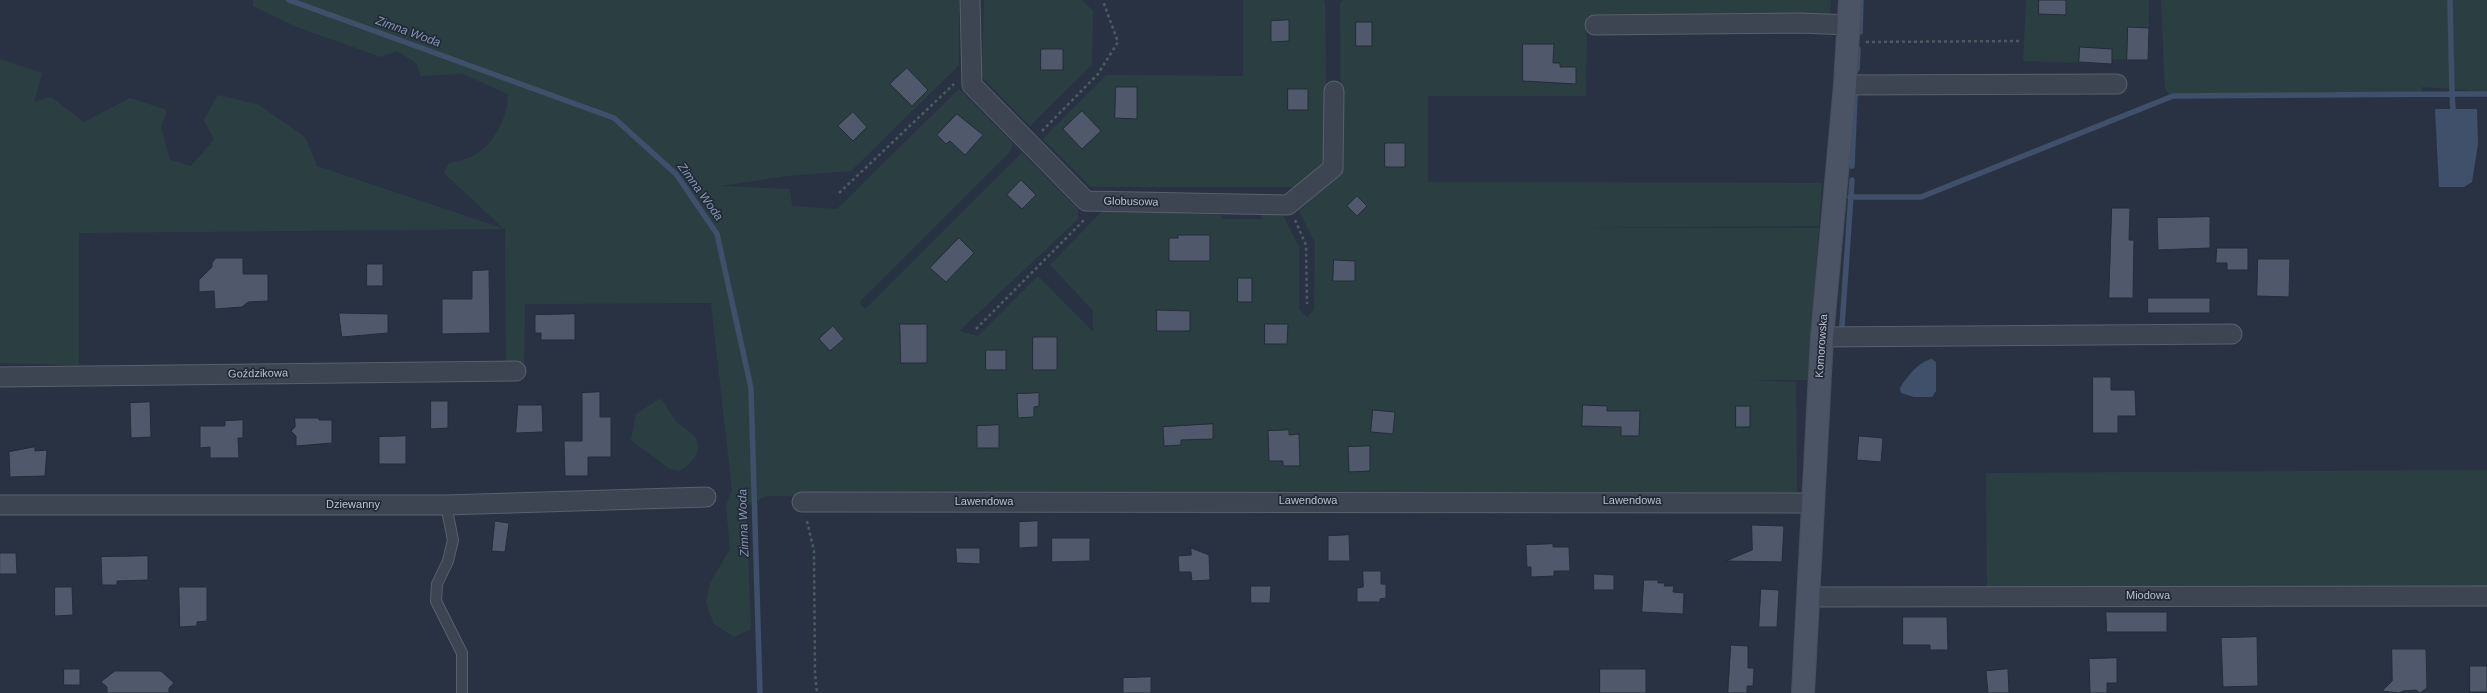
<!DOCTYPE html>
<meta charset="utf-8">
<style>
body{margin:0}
canvas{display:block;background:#293242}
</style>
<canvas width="2487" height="693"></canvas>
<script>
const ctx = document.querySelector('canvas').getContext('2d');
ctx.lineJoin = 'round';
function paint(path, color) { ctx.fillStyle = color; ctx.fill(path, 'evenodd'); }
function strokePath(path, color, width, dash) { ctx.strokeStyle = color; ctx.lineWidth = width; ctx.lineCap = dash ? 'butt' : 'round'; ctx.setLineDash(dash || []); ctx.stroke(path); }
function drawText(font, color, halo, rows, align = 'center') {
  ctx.font = font + ' Arial,sans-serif'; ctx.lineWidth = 3.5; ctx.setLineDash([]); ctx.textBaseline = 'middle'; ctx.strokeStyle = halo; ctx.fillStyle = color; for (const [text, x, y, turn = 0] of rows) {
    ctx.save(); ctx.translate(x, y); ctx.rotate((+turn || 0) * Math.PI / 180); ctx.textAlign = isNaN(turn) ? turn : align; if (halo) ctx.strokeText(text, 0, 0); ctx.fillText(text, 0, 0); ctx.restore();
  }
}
paint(new Path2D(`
 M253,0H959V65L851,171L787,176L720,186L790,189L792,206L837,209L959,89L1013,143L1010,152L859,302L865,309L1022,153L1078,209V219L959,331L978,336L1038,276L1093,332V310L1050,265L1103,210L1222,215V219H1262L1261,212L1281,211L1299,247V309L1307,317L1314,310L1315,243L1299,211L1341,173L1340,3L1343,0H1831L1830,16L1587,17L1586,96H1428V182L1822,183L1819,226L1556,228H1819L1808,380H1749L1796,382L1797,495L767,496L746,505L751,629L734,637L714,624L706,603L710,583L730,549L726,506L732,490L711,303L525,304L524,362H506L505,229L79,233V365L0,363V59L42,73L34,102L51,97L84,122L130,98L167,110L161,127L170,160L191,166L214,140L204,120L218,95L259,105L305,137L317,166L504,229L444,173L448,164C455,162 463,160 469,158C493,148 508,118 508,94L463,74L421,76L416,63L397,51L381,57L297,27L253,6Z
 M984,0H1082L1093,11L1092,65L1030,126L982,77Z
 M1243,0H1323L1325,2L1327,152L1318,173L1299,187H1091L1043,139L1106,75L1243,76Z
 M2026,0H2149L2148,60L2112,59V64L2023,61Z
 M2161,0H2487V97L2469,90L2422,87V97L2171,98L2165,88Z
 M659,399L662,400C667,407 671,415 676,421C681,427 688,429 693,435C706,448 691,466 678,471L670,469L631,440L636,414Z
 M2487,470V587H1987L1986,473Z`), '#2b3f43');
paint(new Path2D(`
 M2435,109H2477L2478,144L2472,182L2464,187H2439Z
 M1932,359L1936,362V391L1932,397H1914L1901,393L1900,388C1906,378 1919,361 1932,359Z`), '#404f6a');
strokePath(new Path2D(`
 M289,0L614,118L676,174L717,234L751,388L760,693
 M2450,0L2452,94H2487
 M1860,32L1861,0
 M1857,69L1858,49
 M1852,166L1855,95
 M1850,197H1921L2173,96L2452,94L2453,109
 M1842,326L1852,180`), '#404f6a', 5.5);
const building = new Path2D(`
 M2039,0H2066V15L2039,14Z
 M1289,20V41L1271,42V21Z
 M1356,22H1372V46H1356Z
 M2128,27L2149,28L2148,60H2127Z
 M1523,44H1554L1553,63H1560V67H1576V84L1523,81Z
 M2080,47L2112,49V64L2079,62Z
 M1041,49H1063V70H1041Z
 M907,68L928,90L912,106L890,84Z
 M1116,87H1137V119L1115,118Z
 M1288,89H1308V110H1288Z
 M1082,111L1101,131L1082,149L1063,129Z
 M853,112L867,127L853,141L838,126Z
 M957,114L983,135L965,155L950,141L946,144L937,135Z
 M1385,143H1405V167H1385Z
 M1021,180L1036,195L1022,209L1007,195Z
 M1357,196L1367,206L1357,216L1347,206Z
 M2112,208H2130L2129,240H2134L2133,298H2109Z
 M2210,217V248L2158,250L2157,218Z
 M1178,235H1210V261H1169V238H1178Z
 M959,238L974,253L946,282L930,268Z
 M2217,248H2248V270H2227V263H2216Z
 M216,258H243V274H268V301L248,302L242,307L215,309L214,291L199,292V280L212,267V263Z
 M2258,259H2290L2289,297L2257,296Z
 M1334,260L1355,261V281H1333Z
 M367,264H383V286H367Z
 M489,270L490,333L442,334V299H472V271Z
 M1238,278H1252V302H1238Z
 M2148,298H2210V313H2148Z
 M1157,310L1190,311V331H1157Z
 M339,313L388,314V333L342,337Z
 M575,314V340H541V333H535V315Z
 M900,324H927V363H901Z
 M1265,324H1288L1287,344H1265Z
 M833,326L844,339L830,351L819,339Z
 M1033,337H1057V370H1033Z
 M986,350H1006V370H986Z
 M2093,377H2111V390H2135L2136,416H2118V433H2093Z
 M600,392V417H611V457H588V476H565L564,441H582V393Z
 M1039,393V406L1034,407V417L1018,418L1017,394Z
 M431,401H448V428L431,429Z
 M150,402L151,437L131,438L130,403Z
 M518,405H542L543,432L516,433Z
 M1583,405L1607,406V411H1640L1639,436H1621V427L1582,426Z
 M1736,406H1750V427H1736Z
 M1373,410L1395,412L1393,434L1371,432Z
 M295,418H319V420H332V443L296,446V436L291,431L295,427Z
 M243,420V438H238L239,458H210V447L200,448V426H225V421Z
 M1213,424V439L1181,440V445L1164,446L1163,427Z
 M999,425V448H977V426Z
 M1289,430V435L1299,434L1300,466H1283V461H1269L1268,431Z
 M406,436V464H379V437Z
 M1859,436L1883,438L1881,462L1857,460Z
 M1370,446V471L1349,472L1348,447Z
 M35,447V451L47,450L45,476L10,477L9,452Z
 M495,521L509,523L505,552L492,551Z
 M1038,521V547L1019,548V522Z
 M1752,525L1784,526L1782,562L1726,561L1752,550Z
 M1349,535L1350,561H1328V536Z
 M1052,538H1090V561L1052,562Z
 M1553,544V547H1569L1570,571H1554V576L1531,577V567H1527L1526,545Z
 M956,548H980V564L957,563Z
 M1191,548L1209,555L1210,580L1192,581L1191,572H1179L1178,556L1191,555Z
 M0,553H16L17,574H0Z
 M148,556V580L117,581V585H102L101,557Z
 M1363,571H1381V584H1386V598L1380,599V602H1357V588L1363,587Z
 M1594,574L1614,575V590H1594Z
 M1644,580H1658V583H1665L1664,586H1674L1673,592L1684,593L1683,614L1642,612Z
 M1251,586H1271L1270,603H1251Z
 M55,587H72L73,615L55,616Z
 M179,587H207V621L197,622V626L180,627Z
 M1761,589L1779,590L1777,627H1759Z
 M2106,612H2167V632H2107Z
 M1903,617H1947L1948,650H1930V645H1903Z
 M2257,637L2258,686L2223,687L2221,638Z
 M1731,645L1748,646V668H1754L1753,686H1747V693H1728Z
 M2392,649H2426L2427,688L2420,693L2416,690L2403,691L2399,693L2382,691L2392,681Z
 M2117,658V683H2107V693H2090L2089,659Z
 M2470,666H2487V692H2470Z
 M64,669H80V685H64Z
 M1600,669H1646V693H1600Z
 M2008,669L2009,693H1988L1986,671Z
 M115,671H161L174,683L169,688V693H107V687L101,682Z
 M1151,677V693H1123V678Z`);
paint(building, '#4f596b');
strokePath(building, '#242c39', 1);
const lane = new Path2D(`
 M446,505L453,540L448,561L437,584L436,601L462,653V693`);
const street = new Path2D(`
 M970,0L972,85L1086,201L1288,205L1333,168L1334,91
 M1595,25L1801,23L1849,25
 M1845,85L2117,84
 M1822,337L2232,334
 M0,377L516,371
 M802,502L1813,503
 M0,505H446L706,497
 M1810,597L2487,596`);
const secondary = new Path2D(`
 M1803,693L1822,337L1845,85L1850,0`);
strokePath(lane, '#58606c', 12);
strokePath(street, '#58606c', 21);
strokePath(secondary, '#474e5b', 24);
strokePath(new Path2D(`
 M1866,42L2019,41
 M1042,131L1098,74L1118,42L1103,1
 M839,193L954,84
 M1295,220L1306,245L1307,304
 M976,329L1085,219
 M807,521L814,551L815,673L817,693`), '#495c60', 2.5, [3, 3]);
strokePath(lane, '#3d4552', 10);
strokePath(street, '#3d4552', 19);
strokePath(secondary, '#4b5465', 22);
drawText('11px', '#bac0cc', '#222a37', [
 ["Globusowa",1131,202,1],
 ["Komorowska",1822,346,-86],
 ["Goździkowa",258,374,-1],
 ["Lawendowa",1308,501],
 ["Lawendowa",1632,501],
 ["Lawendowa",984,502],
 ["Dziewanny",353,505],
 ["Miodowa",2148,596]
]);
drawText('italic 12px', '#8495b1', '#222a37', [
 ["Zimna Woda",408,32,20],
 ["Zimna Woda",700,192,54],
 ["Zimna Woda",744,523,-92]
]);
</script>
